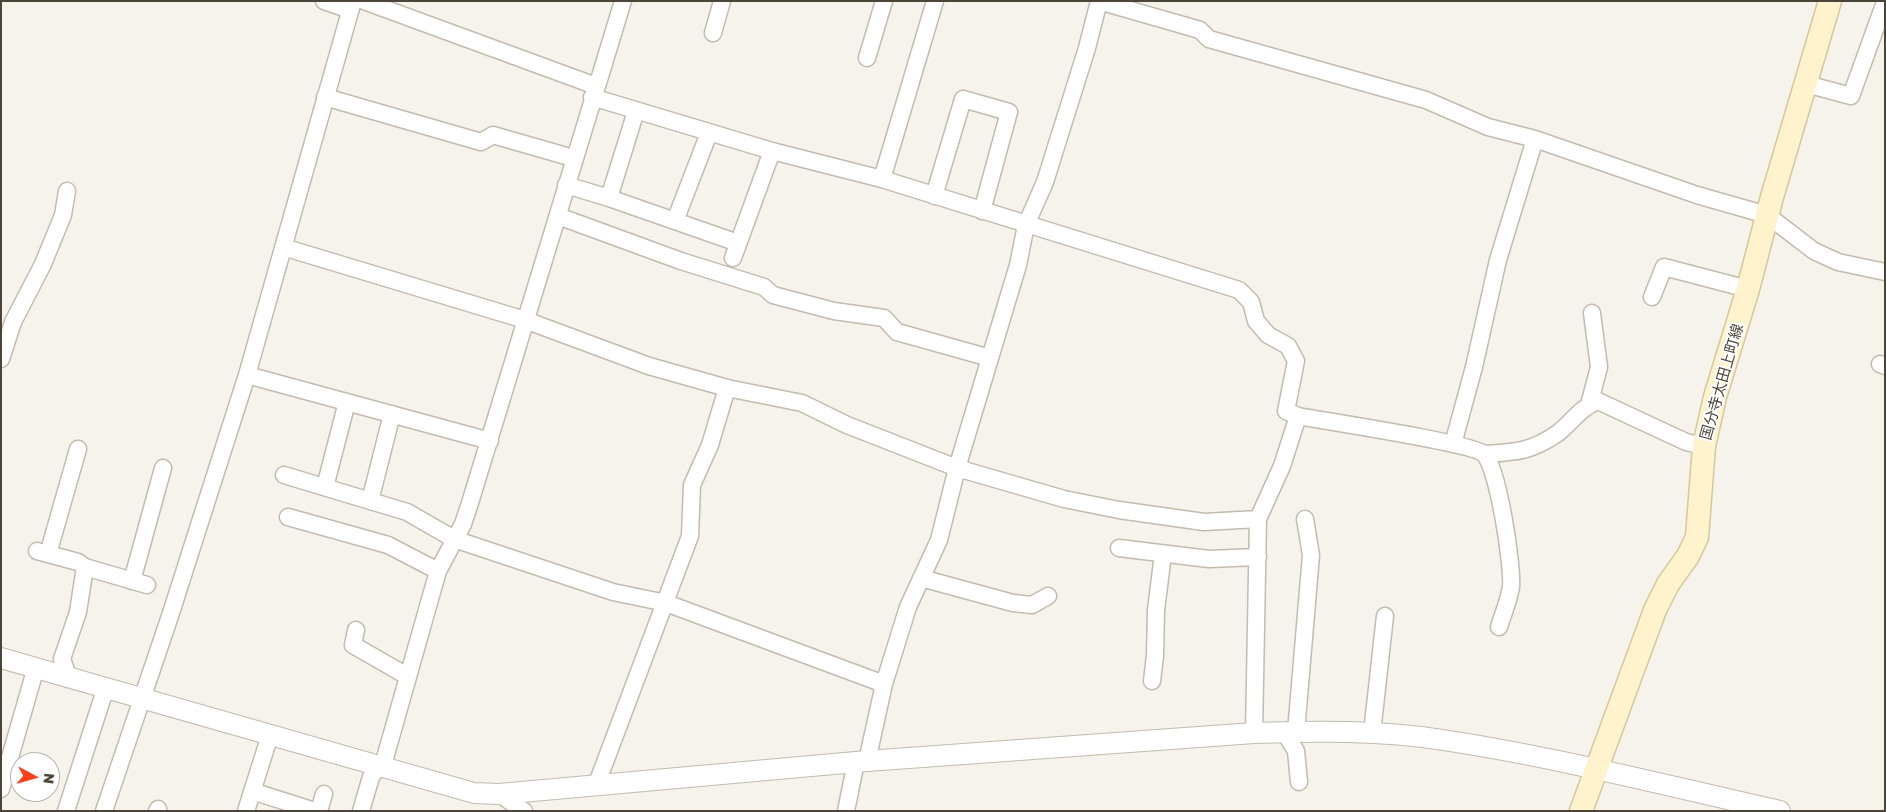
<!DOCTYPE html>
<meta charset="utf-8">
<style>
body{margin:0}
#map{position:relative;width:1886px;height:812px;overflow:hidden;background:#f6f3ec;font-family:"Golos Text",sans-serif}
canvas{display:block}
.frame{position:absolute;inset:0;border:2px solid #4b4439;pointer-events:none}
.north{position:absolute;left:10px;top:752px;width:50px;height:50px;box-sizing:border-box;background:#fff;border:1px solid #b7b4b0;border-radius:50%;rotate:96deg;font-size:14px;font-weight:700;line-height:20px;text-align:center;color:#4b4439}
.north::after{content:'';display:block;margin:auto;width:18px;height:22px;background:#fc3f1d;clip-path:polygon(50% 0,100% 100%,50% 72%,0 100%)}
</style>
<div id="map">
<canvas width="1886" height="812"></canvas>
<div class="frame"></div>
<div class="north">N</div>
</div>
<script>
const ctx = document.querySelector('canvas').getContext('2d');
ctx.lineJoin = 'round';
function strokePath(path, color, width, dash) { ctx.strokeStyle = color; ctx.lineWidth = width; ctx.lineCap = dash ? 'butt' : 'round'; ctx.setLineDash(dash || []); ctx.stroke(path); }
function drawText(font, color, halo, rows, align = 'center') {
  ctx.font = font + ' "Golos Text","Noto Sans JP",sans-serif'; ctx.lineWidth = 4; ctx.setLineDash([]); ctx.textBaseline = 'middle'; ctx.strokeStyle = halo; ctx.fillStyle = color; for (const [text, x, y, turn = 0] of rows) {
    ctx.save(); ctx.translate(x, y); ctx.rotate((+turn || 0) * Math.PI / 180); ctx.textAlign = isNaN(turn) ? turn : align; if (halo) ctx.strokeText(text, 0, 0); ctx.fillText(text, 0, 0); ctx.restore();
  }
}
const minor = new Path2D(`
 M324,1L350,10
 M364,1L596,86
 M1099,1L1200,30L1209,39L1426,100L1488,127L1535,139L1697,195L1767,215L1814,251L1838,262L1885,272
 M713,33L722,1
 M867,58L884,1
 M1806,84L1851,96L1885,2
 M325,97L481,142L493,135L573,158
 M592,97L772,151L882,179L1239,290L1251,302L1256,321L1268,335L1288,346L1296,361L1286,411L1298,416C1324,421 1472,443 1484,454C1498,467 1513,566 1511,587C1509,600 1503,614 1499,627
 M882,179L935,1
 M566,185L609,198L738,243
 M934,196L963,99L1009,112L982,211
 M609,198L636,111
 M558,216L681,261L764,287L773,295L834,311L884,318L897,332L990,358
 M675,221L709,133
 M283,247L525,320L649,366L727,388L802,403L847,425L957,468L1064,499L1119,510L1204,522L1258,519
 M733,258L772,151
 M1652,297L1664,267L1748,289
 M1,359L13,322L43,264L63,215L67,191
 M1880,364L1885,366
 M247,375L490,441
 M1589,405L1599,367L1592,313
 M1453,444L1474,367L1498,260L1535,139
 M1484,454C1515,452 1531,452 1558,433C1572,422 1581,407 1598,401L1686,442L1704,446
 M284,475L407,512L454,539L613,592L666,603L884,684
 M325,487L347,402
 M370,501L392,414
 M288,517L388,545L438,571
 M1119,548L1209,559L1258,557
 M37,551L78,562L85,567L147,585
 M48,554L78,449
 M921,578L1013,603L1032,605L1048,596
 M132,581L163,468
 M356,630L353,645L407,676
 M68,676L62,659L78,612L85,567
 M1152,681L1155,656L1156,610L1163,554
 M1284,732L1296,751L1299,782
 M1296,732L1311,555L1305,519
 M1254,733L1258,519L1282,466L1298,416
 M1372,733L1385,616
 M867,761L884,684L908,607L939,540L957,468L1018,265L1026,225L1045,182L1087,48L1099,1
 M596,786L690,536L692,485L710,445L727,388
 M1,789L36,667
 M252,791L315,811
 M499,794L524,811
 M66,811L106,687
 M104,811L171,613L247,375L353,1
 M157,811L158,809
 M246,811L270,735
 M319,811L324,794
 M361,811L371,777L385,758L438,571L463,524L470,503L623,1
 M846,811L856,762`);
const tertiary = new Path2D(`
 M1,658L474,793L499,794L867,761L1254,733C1316,731 1381,730 1443,740C1556,757 1668,786 1780,811`);
const secondary = new Path2D(`
 M1581,811L1655,610L1668,584L1688,556L1697,537L1704,446L1715,397L1748,289L1772,197L1830,1`);
strokePath(minor, '#c2bbae', 19);
strokePath(tertiary, '#c2bbae', 22);
strokePath(secondary, '#d6c79b', 25);
strokePath(minor, '#fff', 16);
strokePath(tertiary, '#fff', 20);
strokePath(secondary, '#fff3cd', 22);
drawText('15px', '#4b4439', '#fff', [
 ["国分寺太田上町線",1722,382,-74]
]);
</script>
